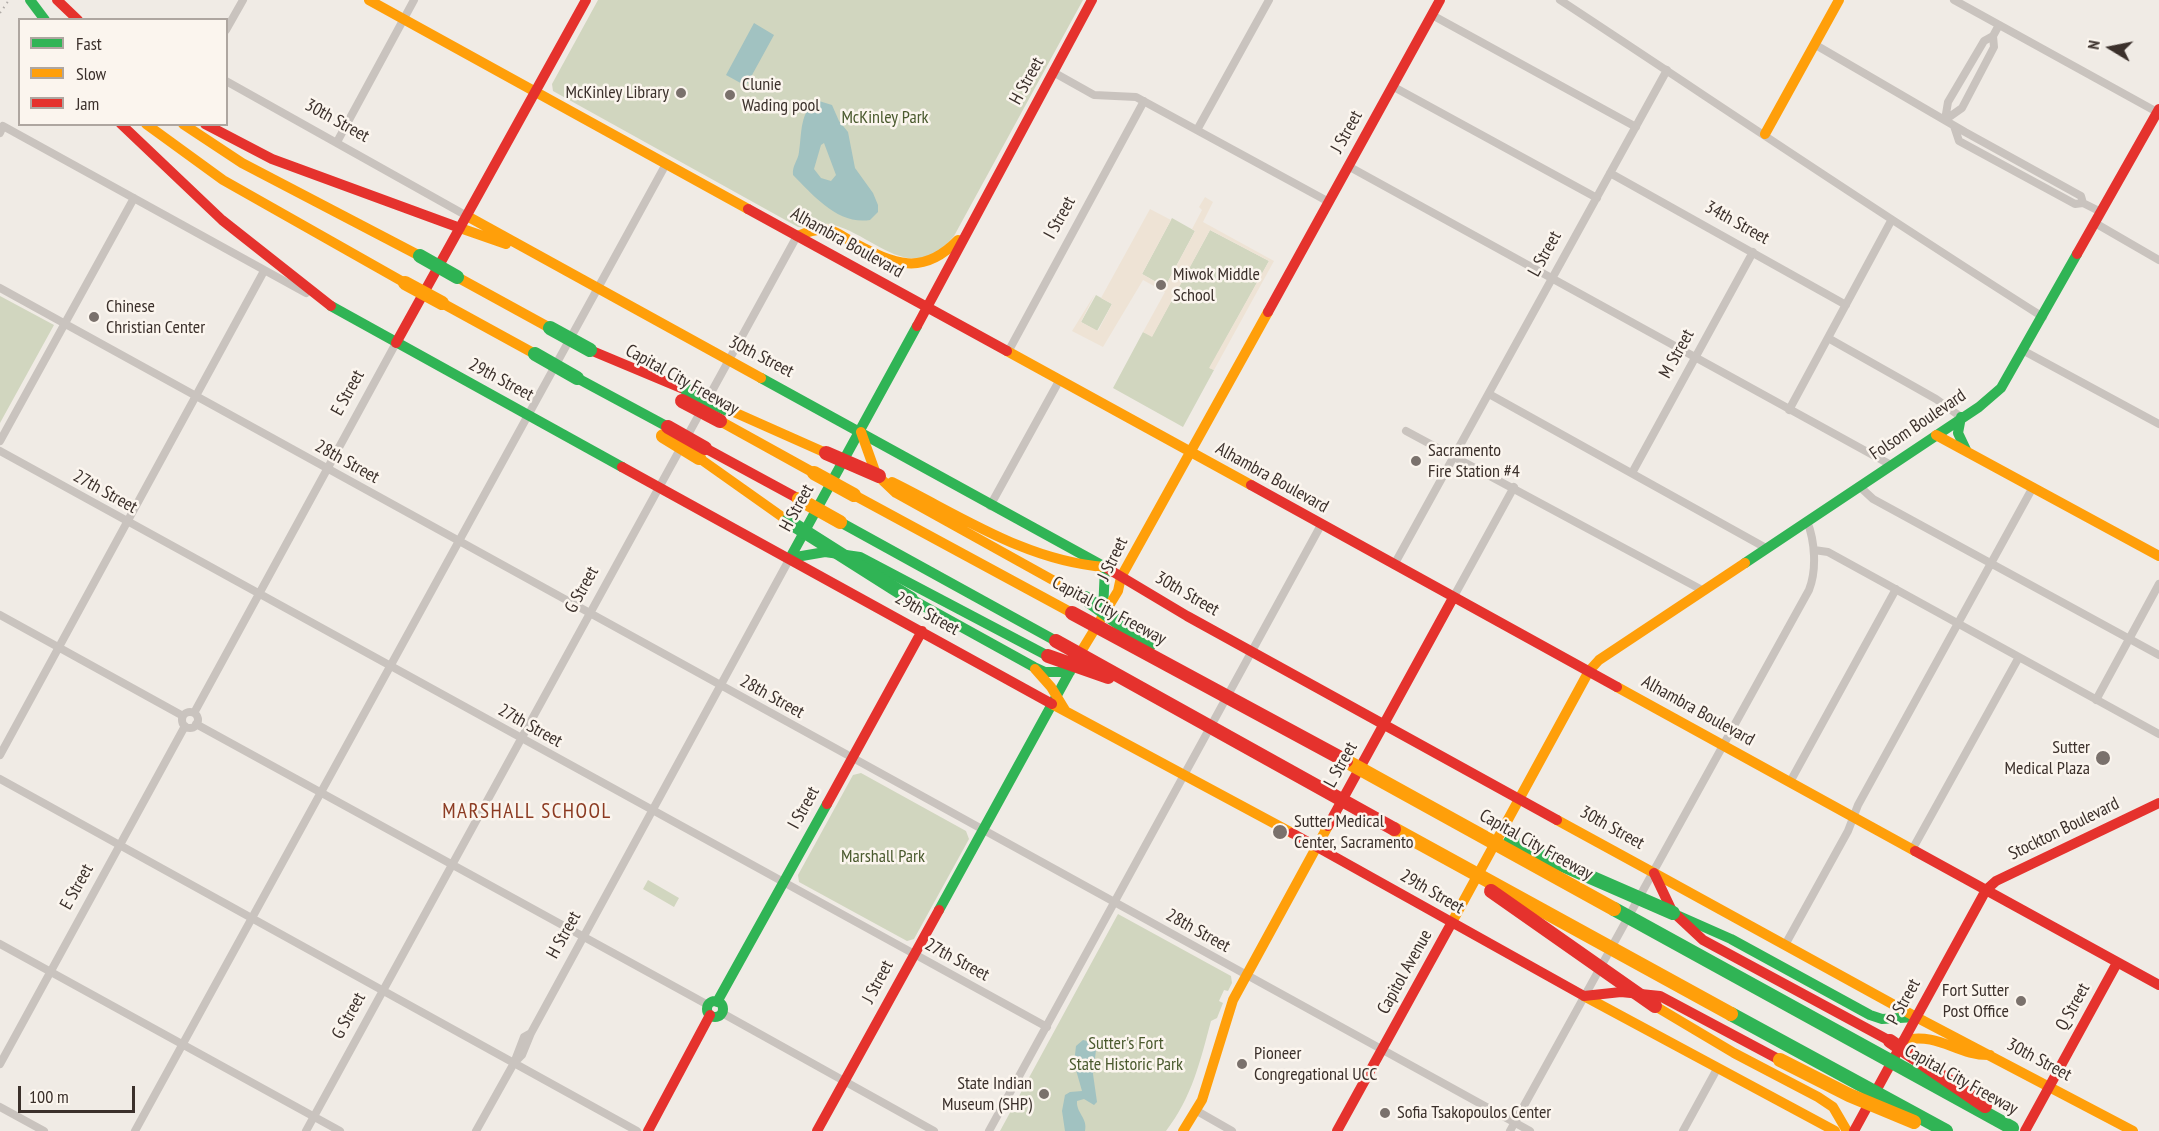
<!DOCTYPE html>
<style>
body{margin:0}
#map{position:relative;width:2159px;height:1131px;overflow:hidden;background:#f0ebe5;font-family:"PT Sans Narrow",sans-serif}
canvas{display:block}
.legend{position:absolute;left:18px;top:18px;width:210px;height:108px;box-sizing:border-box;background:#fbf5ee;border:2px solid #aea6a0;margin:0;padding:8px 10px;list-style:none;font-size:18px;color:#3b302b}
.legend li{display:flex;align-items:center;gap:12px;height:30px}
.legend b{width:30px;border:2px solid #aea6a0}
.north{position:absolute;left:2081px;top:18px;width:60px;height:60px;-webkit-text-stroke:4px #fbf5ee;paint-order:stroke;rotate:280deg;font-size:16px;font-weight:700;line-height:24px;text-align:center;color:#3b302b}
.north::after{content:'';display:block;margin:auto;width:21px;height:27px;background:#3b302b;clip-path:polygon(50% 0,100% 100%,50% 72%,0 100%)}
.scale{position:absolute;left:18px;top:1086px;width:117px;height:27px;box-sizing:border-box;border:3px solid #3b302b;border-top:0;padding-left:8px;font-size:18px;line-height:21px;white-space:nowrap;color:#3b302b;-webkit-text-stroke:4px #fbf5ee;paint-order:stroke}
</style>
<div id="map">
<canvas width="2159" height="1131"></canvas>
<ul class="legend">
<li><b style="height:8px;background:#30b455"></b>Fast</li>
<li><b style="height:8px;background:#ff9f0a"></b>Slow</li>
<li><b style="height:8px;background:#e5322d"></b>Jam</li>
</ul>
<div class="north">N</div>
<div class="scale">100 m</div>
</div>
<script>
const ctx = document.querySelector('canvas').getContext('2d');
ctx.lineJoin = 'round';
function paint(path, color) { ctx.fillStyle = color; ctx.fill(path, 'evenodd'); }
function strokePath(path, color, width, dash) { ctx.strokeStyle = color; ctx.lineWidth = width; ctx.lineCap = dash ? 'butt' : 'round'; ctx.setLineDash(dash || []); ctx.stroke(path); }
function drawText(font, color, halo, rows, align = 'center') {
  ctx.font = font + ' "PT Sans Narrow",sans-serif'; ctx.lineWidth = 5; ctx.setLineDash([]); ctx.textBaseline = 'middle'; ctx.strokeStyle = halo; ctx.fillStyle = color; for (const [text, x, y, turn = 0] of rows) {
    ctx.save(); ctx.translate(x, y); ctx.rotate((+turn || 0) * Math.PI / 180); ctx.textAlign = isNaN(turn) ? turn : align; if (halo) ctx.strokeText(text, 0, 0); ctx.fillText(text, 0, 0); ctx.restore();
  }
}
paint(new Path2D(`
 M598,0H1083L954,236C912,287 877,237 834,225C821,221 810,229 798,227L553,91L552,84Z
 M1172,218L1195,231L1165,287L1142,274Z
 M1210,230L1269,261L1210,368L1214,370L1183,427L1113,388L1143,332L1152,336Z
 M1096,295L1112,304L1097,331L1081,322Z
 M0,296L54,325L0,423Z
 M861,773L966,831L969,839L914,939L907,941L799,882L798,875L853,775Z
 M648,880L679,898L674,907L643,889Z
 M1118,914L1231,976L1232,983L1228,991L1224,990L1219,1001L1223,1003L1217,1018L1211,1021C1200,1062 1192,1097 1166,1131H1000Z`), '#d1d6bf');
paint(new Path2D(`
 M1205,197L1213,202L1203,222L1274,261L1214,370L1209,368L1269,261L1210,230L1152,337L1143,332L1165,292L1143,280L1103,347L1072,331L1095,294L1081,322L1098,331L1112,304L1101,298L1150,209L1171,220L1142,274L1165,287L1195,231L1192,229L1202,210L1199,207Z`), '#eee3d5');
paint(new Path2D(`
 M754,23L774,35L746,86L726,75Z
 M819,101L832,105L839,121L848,132L855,168L873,193L878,205V212L870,220C838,225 814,196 793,175C792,165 798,161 799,152C802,136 799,108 819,101ZM824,143L836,175L831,181L821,178L814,169L821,145Z
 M1083,1040L1091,1042L1096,1050L1093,1074L1097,1102L1094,1105L1084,1099L1077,1101C1076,1113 1088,1118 1085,1131H1065L1062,1111L1065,1095L1070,1092L1082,1091L1074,1063L1076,1046Z`), '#a1c2c1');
strokePath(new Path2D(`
 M1560,0C1721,106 1880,214 2043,317
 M1954,0L2157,112
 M1432,15L1636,127
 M226,30L243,0
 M1814,44L1965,132L2081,196L2083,203
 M1053,72L1094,95L1136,97L1329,202
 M226,81L467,216
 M1392,86L1597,198
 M1945,120L1948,102L1984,41L1993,36L1999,25
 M1945,120L1962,108L1994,47L1993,36
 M1954,126L1959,141L2075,204L2083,203L2101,212
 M1197,130L1269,0
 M0,133L3,126L306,293
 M337,142L414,0
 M1348,166L1891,465
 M1610,173L1846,305
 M2095,223L2159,260
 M0,288L1530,1131
 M1828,338L1936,399L1961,417
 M2024,351L2159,424
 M1008,352L1144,101
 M1489,394L1766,548
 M1789,410L1891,221
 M1406,431L1702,590
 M0,441L134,198
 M0,451L1047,1027
 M1632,473L1753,252
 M1859,486L1873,499L2159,655
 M990,506L1059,381
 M1814,550L1828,552L2159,734
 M1394,565L1667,70
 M1453,598L1514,487
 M0,615L183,716
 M2096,700L2159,584
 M182 720a8 8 0 1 1 16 0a8 8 0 1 1-16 0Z
 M194,713L396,343
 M196,724L708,1005
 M0,755L264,271
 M0,779L637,1131
 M1790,782L1896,589
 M1912,850L2019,657
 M0,944L340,1131
 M1785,945L1848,831L1858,805L2033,487
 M722,1013L934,1131
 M514,1063L524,1037L531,1033
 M0,1064L185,726
 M0,1107L44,1131
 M1197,1111L1232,1131
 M135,1131L666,164
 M306,1131L797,236
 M476,1131L514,1063L522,1055L531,1033L790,558
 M989,1131L1321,525
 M1510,1131L1809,590C1817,570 1815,541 1807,521
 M1683,1131L1717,1069`), '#c9c3be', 8);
strokePath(new Path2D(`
 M30,0L45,20
 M331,306L622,467
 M577,378L668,427
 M761,378L1105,567L1103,612
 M1961,417L1958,433L1966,450
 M840,522L1056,641
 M790,558L917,326
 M790,558L825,552L860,557L1048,656
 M1745,563L1979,407L2001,388L2077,254
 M911,599L1034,667L1045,672H1070
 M939,910L1079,655
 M1679,916L1731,939L1870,1015L1882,1019L1916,1017
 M707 1009a8 8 0 1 1 16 0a8 8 0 1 1-16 0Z
 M717,1002L827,804`), '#30b455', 10);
strokePath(new Path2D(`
 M369,0L748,209
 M146,124L223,180L405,283
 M183,124L242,163L420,256
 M1765,134L1839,0
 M467,216L761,378
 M460,228L506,244
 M797,236C807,232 818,228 829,230C838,232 846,239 854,243C894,264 922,277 958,240
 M457,277L550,328
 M442,303L535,354
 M1007,351L1251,485
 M727,409L826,453
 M720,421L814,473
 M861,432L876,474L896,493L1085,598
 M1936,435L2159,556
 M699,458L788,521
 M892,482C961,516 1026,561 1105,567
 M854,495L1072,613
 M1079,655L1118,591L1121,577L1268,312
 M1035,669L1051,687L1065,710
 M1617,687L1915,851
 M1052,704L1292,833
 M1557,820L1654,873
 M1654,873L1916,1017L2133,1131
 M1451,924L1589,671L1599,660L1745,563
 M1584,996L1835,1131
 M1655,1006L1734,1053L1818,1097L1833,1107L1847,1131
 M1904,1040C1940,1032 1957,1056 1990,1055
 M1183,1131L1202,1100L1233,1000L1328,826`), '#ff9f0a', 10);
strokePath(new Path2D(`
 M57,0L78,20
 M121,124L222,220L331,306
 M205,124L272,159L460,228
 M748,209L1007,351
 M2077,254L2159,109
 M1268,312L1440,0
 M917,326L1092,0
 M396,343L586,0
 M590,350L688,391
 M705,448L799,499
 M622,467L1052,704
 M1251,485L1617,687
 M1105,567L1187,616L1557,820
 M827,804L922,631
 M1328,826L1453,598
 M1292,833L1584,996
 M1915,851L2159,985
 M1654,873L1672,911L1703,940L1890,1041
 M1584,996L1621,992L1660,996L1780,1060
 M648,1131L710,1015
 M817,1131L939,910
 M1337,1131L1451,924
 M1854,1131L1986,890L1996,881L2159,803
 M2025,1131L2117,963`), '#e5322d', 10);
strokePath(new Path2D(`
 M0,13L9,0`), '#b1aca8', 2, [1.5, 4.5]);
strokePath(new Path2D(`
 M420,256L457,277
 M550,328L590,350
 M535,354L577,378
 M688,391L727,409
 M788,521L911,599
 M1085,598L1149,645
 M1510,842L1673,913
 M1614,909L2012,1128
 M1731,1014L1946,1131`), '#30b455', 14);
strokePath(new Path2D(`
 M405,283L442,303
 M663,436L699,458
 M814,473L854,495
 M799,499L840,522
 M1346,761L1614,909
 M1394,829L1731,1014
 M1780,1060L1849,1095L1914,1122`), '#ff9f0a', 14);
strokePath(new Path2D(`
 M682,401L720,421
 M668,427L705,448
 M826,453L879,476
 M1072,613L1346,761
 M1056,641L1394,829
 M1048,656L1108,677
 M1491,891L1655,1006
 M1890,1041L1985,1106`), '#e5322d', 14);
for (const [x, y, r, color] of [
 [681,93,6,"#7a716c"],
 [730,95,6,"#7a716c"],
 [1161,285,6,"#7a716c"],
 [94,317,6,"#7a716c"],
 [1416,461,6,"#7a716c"],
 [2103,758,8,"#7a716c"],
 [1280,832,8,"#7a716c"],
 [2021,1001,6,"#7a716c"],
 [1242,1064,6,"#7a716c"],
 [1044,1094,6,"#7a716c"],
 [1385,1113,6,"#7a716c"]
]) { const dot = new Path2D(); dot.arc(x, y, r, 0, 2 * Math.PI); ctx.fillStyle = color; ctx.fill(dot); strokePath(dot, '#fbf5ee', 2); }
drawText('18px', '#3b302b', '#fbf5ee', [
 ["H Street",1027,81,-61],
 ["30th Street",337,121,29],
 ["J Street",1347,132,-61],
 ["I Street",1060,218,-61],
 ["34th Street",1737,223,29],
 ["Alhambra Boulevard",847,243,29],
 ["L Street",1545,254,-61],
 ["M Street",1677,354,-61],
 ["30th Street",761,357,27],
 ["29th Street",501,380,28],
 ["Capital City Freeway",682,380,29],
 ["E Street",348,393,-61],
 ["Folsom Boulevard",1918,425,-34],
 ["28th Street",347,462,29],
 ["Alhambra Boulevard",1272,478,29],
 ["27th Street",105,492,29],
 ["H Street",797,508,-61],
 ["J Street",1113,559,-64],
 ["G Street",582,590,-61],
 ["30th Street",1187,594,30],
 ["Capital City Freeway",1109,611,28],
 ["29th Street",927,614,29],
 ["28th Street",772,697,29],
 ["Alhambra Boulevard",1698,711,29],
 ["27th Street",530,726,29],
 ["L Street",1341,765,-61],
 ["I Street",804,808,-61],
 ["30th Street",1612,828,29],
 ["Stockton Boulevard",2064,829,-26],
 ["Capital City Freeway",1536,845,29],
 ["E Street",77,887,-61],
 ["29th Street",1432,892,30],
 ["28th Street",1198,931,29],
 ["H Street",564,935,-61],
 ["27th Street",957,960,28],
 ["Capitol Avenue",1405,972,-61],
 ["J Street",878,982,-62],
 ["P Street",1904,1002,-61],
 ["Q Street",2073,1007,-61],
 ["G Street",349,1016,-61],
 ["30th Street",2039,1060,28],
 ["Capital City Freeway",1961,1080,29]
]);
drawText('18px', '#3b302b', '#fbf5ee', [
 ["Clunie",742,85],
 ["Wading pool",742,106],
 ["McKinley Library",669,93,"right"],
 ["Miwok Middle",1173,275],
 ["School",1173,296],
 ["Chinese",106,307],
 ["Christian Center",106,328],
 ["Sacramento",1428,451],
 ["Fire Station #4",1428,472],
 ["Sutter",2090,748,"right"],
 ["Medical Plaza",2090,769,"right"],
 ["Sutter Medical",1294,822],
 ["Center, Sacramento",1294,843],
 ["Fort Sutter",2009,991,"right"],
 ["Post Office",2009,1012,"right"],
 ["Pioneer",1254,1054],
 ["Congregational UCC",1254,1075],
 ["State Indian",1032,1084,"right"],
 ["Museum (SHP)",1032,1105,"right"],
 ["Sofia Tsakopoulos Center",1397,1113]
], 'left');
drawText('18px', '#4a5a2e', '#fbf5ee', [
 ["McKinley Park",885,118],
 ["Marshall Park",883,857],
 ["Sutter's Fort",1126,1044],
 ["State Historic Park",1126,1065]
]);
ctx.letterSpacing = '1.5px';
drawText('21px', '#8c3b22', '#fbf5ee', [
 ["MARSHALL SCHOOL",527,812]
]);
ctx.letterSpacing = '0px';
</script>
